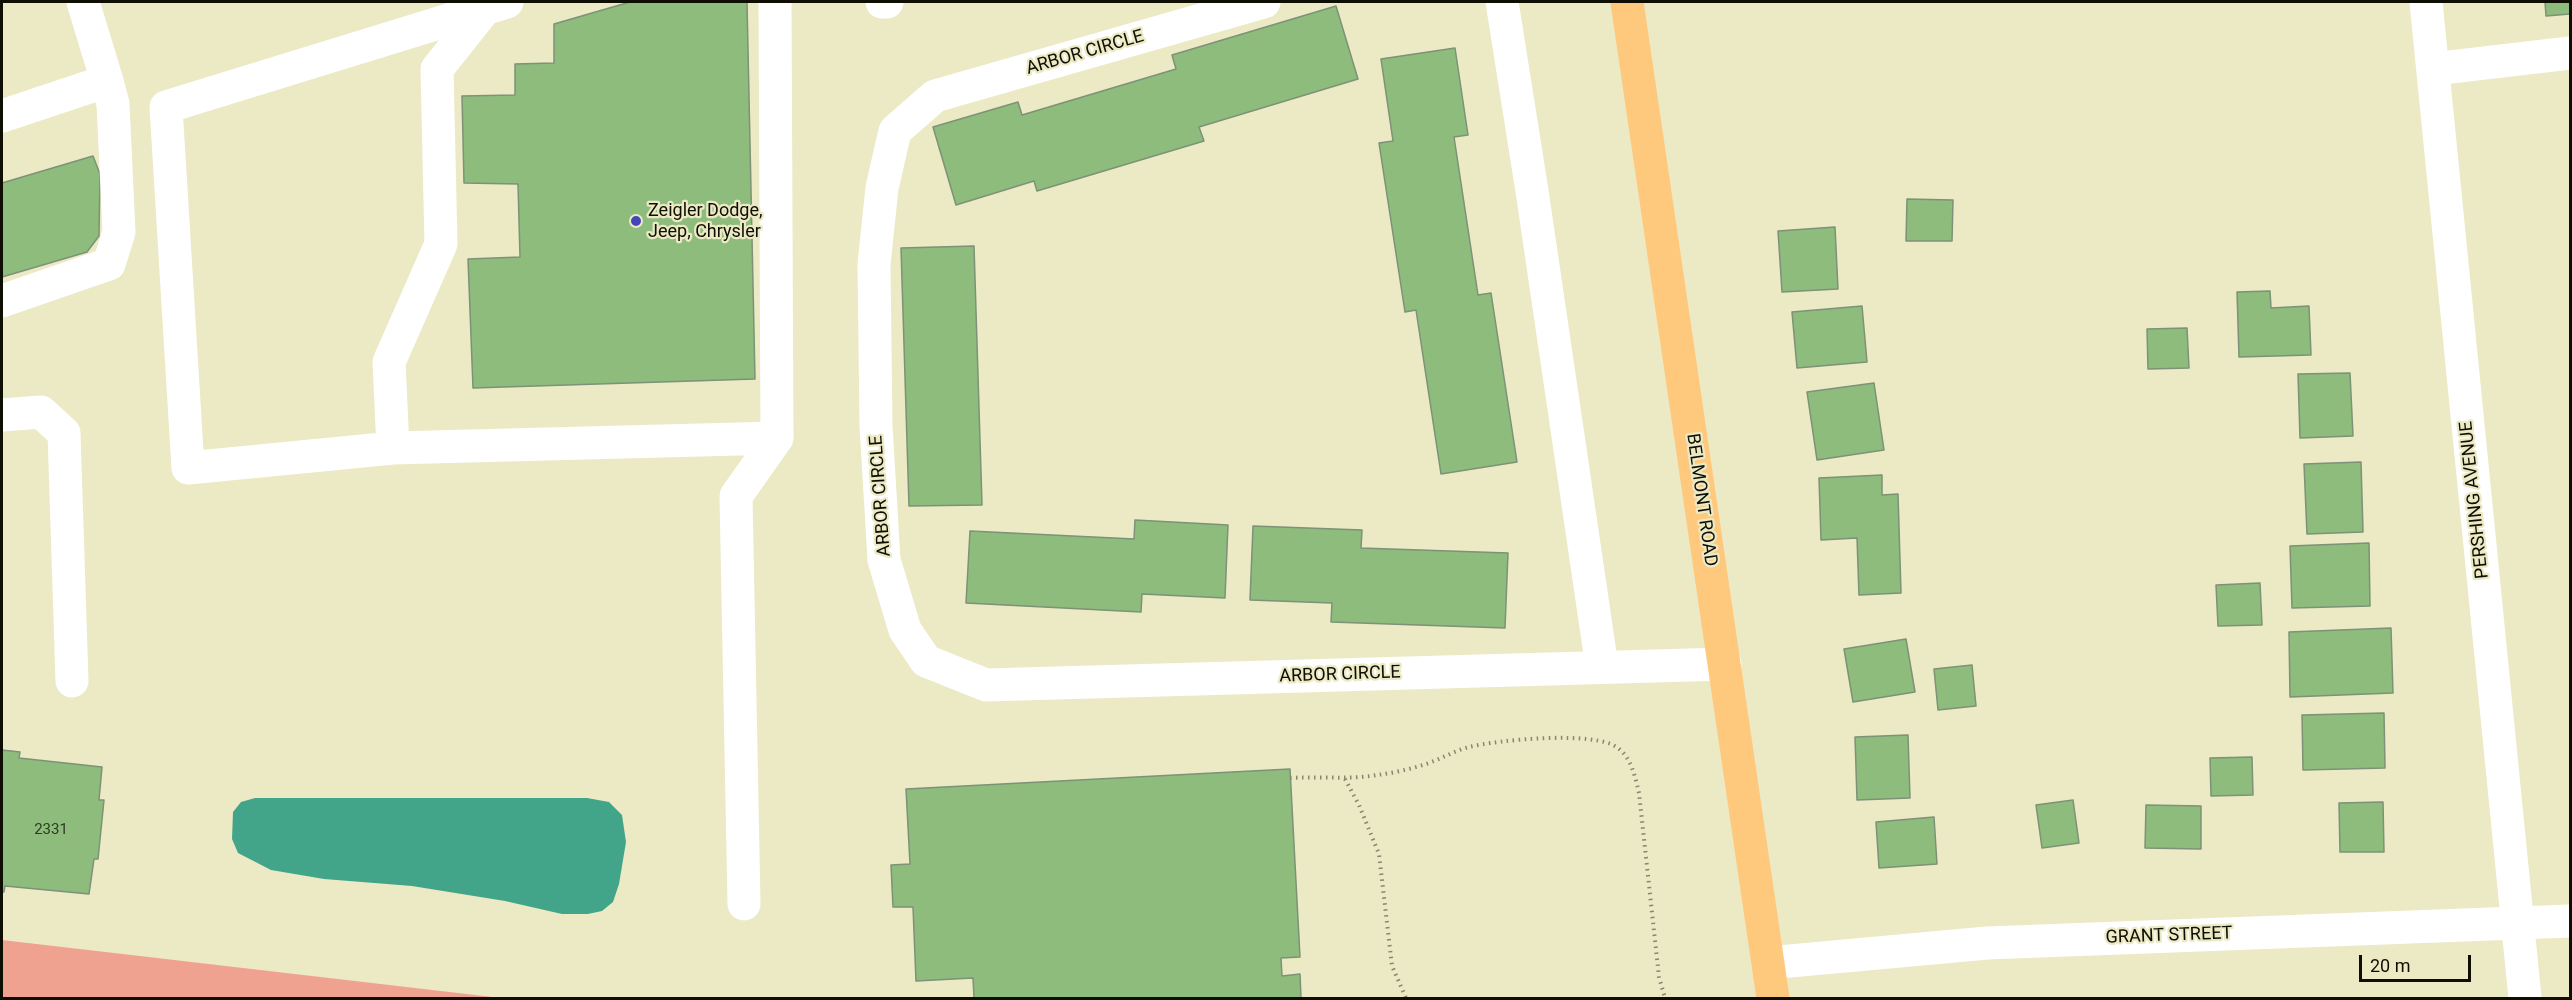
<!DOCTYPE html>
<style>
body{margin:0}
#map{position:relative;width:2572px;height:1000px;overflow:hidden;background:#ece9c5;font-family:Roboto,sans-serif}
canvas{display:block}
.frame{position:absolute;inset:0;border:3px solid #0f0e03;pointer-events:none}
.scale{position:absolute;left:2359px;top:955px;width:112px;height:27px;box-sizing:border-box;border:3px solid #0f0e03;border-top:0;padding-left:8px;font-size:18px;line-height:21px;white-space:nowrap;color:#0f0e03;-webkit-text-stroke:4px #ece9c5;paint-order:stroke}
</style>
<div id="map">
<canvas width="2572" height="1000"></canvas>
<div class="frame"></div>
<div class="scale">20 m</div>
</div>
<script>
const ctx = document.querySelector('canvas').getContext('2d');
ctx.lineJoin = 'round';
function paint(path, color) { ctx.fillStyle = color; ctx.fill(path, 'evenodd'); }
function strokePath(path, color, width, dash) { ctx.strokeStyle = color; ctx.lineWidth = width; ctx.lineCap = dash ? 'butt' : 'round'; ctx.setLineDash(dash || []); ctx.stroke(path); }
function drawText(font, color, halo, rows, align = 'center') {
  ctx.font = font + ' Roboto,sans-serif'; ctx.lineWidth = 4.5; ctx.setLineDash([]); ctx.textBaseline = 'middle'; ctx.strokeStyle = halo; ctx.fillStyle = color; for (const [text, x, y, turn = 0] of rows) {
    ctx.save(); ctx.translate(x, y); ctx.rotate((+turn || 0) * Math.PI / 180); ctx.textAlign = isNaN(turn) ? turn : align; if (halo) ctx.strokeText(text, 0, 0); ctx.fillText(text, 0, 0); ctx.restore();
  }
}
paint(new Path2D(`
 M2,940L501,998H2Z`), '#efa28f');
paint(new Path2D(`
 M255,798H587L609,802L622,815L626,842L619,884L613,902L602,911L588,914H562L505,901L412,886L324,879L271,870L238,853L232,839L233,812L241,802Z`), '#42a58a');
const building = new Path2D(`
 M630,2H747L755,379L473,388L468,259L520,257L518,184L464,183L462,96L515,95V64L554,63V24Z
 M2545,2H2570V14L2546,16Z
 M1336,6L1358,79L1199,127L1204,141L1037,191L1034,181L956,205L933,127L1018,102L1022,115L1176,69L1172,55Z
 M1455,48L1468,135L1454,137L1478,295L1491,293L1517,462L1441,474L1416,310L1405,312L1379,143L1393,141L1381,59Z
 M93,156L100,174L99,236L87,252L2,277V183Z
 M1907,199L1953,200L1952,241H1906Z
 M1835,227L1838,289L1782,292L1778,231Z
 M974,246L982,505L909,506L901,248Z
 M2270,291L2271,308L2309,306L2311,355L2239,357L2237,292Z
 M1862,306L1867,362L1797,368L1792,312Z
 M2187,328L2189,368L2148,369L2147,329Z
 M2350,373L2353,436L2300,438L2298,374Z
 M1874,383L1884,450L1817,460L1807,392Z
 M2361,462L2363,532L2307,534L2304,464Z
 M1882,475V495L1898,494L1901,593L1859,595L1857,538L1821,540L1819,478Z
 M1135,520L1228,525L1225,598L1142,594L1141,612L966,603L970,531L1134,539Z
 M1253,526L1362,530L1361,548L1508,553L1505,628L1331,622L1332,603L1250,600Z
 M2369,543L2370,606L2292,608L2290,546Z
 M2260,583L2262,625L2218,626L2216,585Z
 M2391,628L2393,693L2290,697L2289,632Z
 M1906,639L1915,692L1853,702L1844,649Z
 M1972,665L1976,706L1938,710L1934,669Z
 M2384,713L2385,768L2303,770L2302,715Z
 M1908,735L1910,798L1857,800L1855,737Z
 M2,750L20,752L19,758L102,767L99,800H104L98,859H94L89,894L5,886L4,892H2Z
 M2252,757L2253,795L2211,796L2210,758Z
 M1290,769L1300,957L1281,958L1282,976L1300,974L1301,998H974L973,978L916,981L913,907H893L891,865L910,864L906,789Z
 M2073,800L2079,843L2042,848L2036,805Z
 M2383,802L2384,852H2340L2339,803Z
 M2146,805L2201,806V849L2145,848Z
 M1934,817L1937,864L1879,868L1876,822Z`);
paint(building, '#8dbc7d');
strokePath(building, '#7d9276', 1.5);
strokePath(new Path2D(`
 M1290,778C1319,776 1348,780 1377,775C1393,773 1411,769 1426,764C1441,759 1454,751 1469,747C1497,740 1595,730 1618,748C1632,759 1635,777 1639,793L1659,977L1665,998
 M1345,779L1359,805L1379,854L1392,966L1406,998`), '#88866e', 4, [1.5, 4.5]);
strokePath(new Path2D(`
 M882,2H887
 M1264,2L935,96L895,131L882,188L874,264L876,426L884,560L905,630L926,661L986,685L1725,664
 M1502,2L1532,191L1602,667
 M2426,2L2525,998
 M484,10L437,69L441,244L389,362L393,448L777,438L775,2
 M2433,69L2570,53
 M2,116L107,81L83,2
 M2,301L109,264L119,232L113,104L107,81
 M2,415L41,412L64,433L72,681
 M393,448L188,468L166,107L507,2
 M744,904L736,496L777,438
 M1768,963L1987,943L2570,921`), '#fff', 33);
strokePath(new Path2D(`
 M1627,2L1773,998`), '#fec97d', 33);
for (const [x, y, r, color] of [
 [636,221,6,"#4346bb"]
]) { const dot = new Path2D(); dot.arc(x, y, r, 0, 2 * Math.PI); ctx.fillStyle = color; ctx.fill(dot); strokePath(dot, '#ece9c5', 2); }
drawText('15px', '#2e3a22', null, [
 ["2331",51,830]
]);
drawText('18px', '#0f0e03', '#ece9c5', [
 ["ARBOR CIRCLE",1085,53,-16],
 ["ARBOR CIRCLE",881,496,-94],
 ["BELMONT ROAD",1701,500,82],
 ["PERSHING AVENUE",2475,500,-96],
 ["ARBOR CIRCLE",1340,675,-2],
 ["GRANT STREET",2169,936,-2]
]);
drawText('18px', '#0f0e03', '#ece9c5', [
 ["Zeigler Dodge,",648,211],
 ["Jeep, Chrysler",648,232]
], 'left');
</script>
